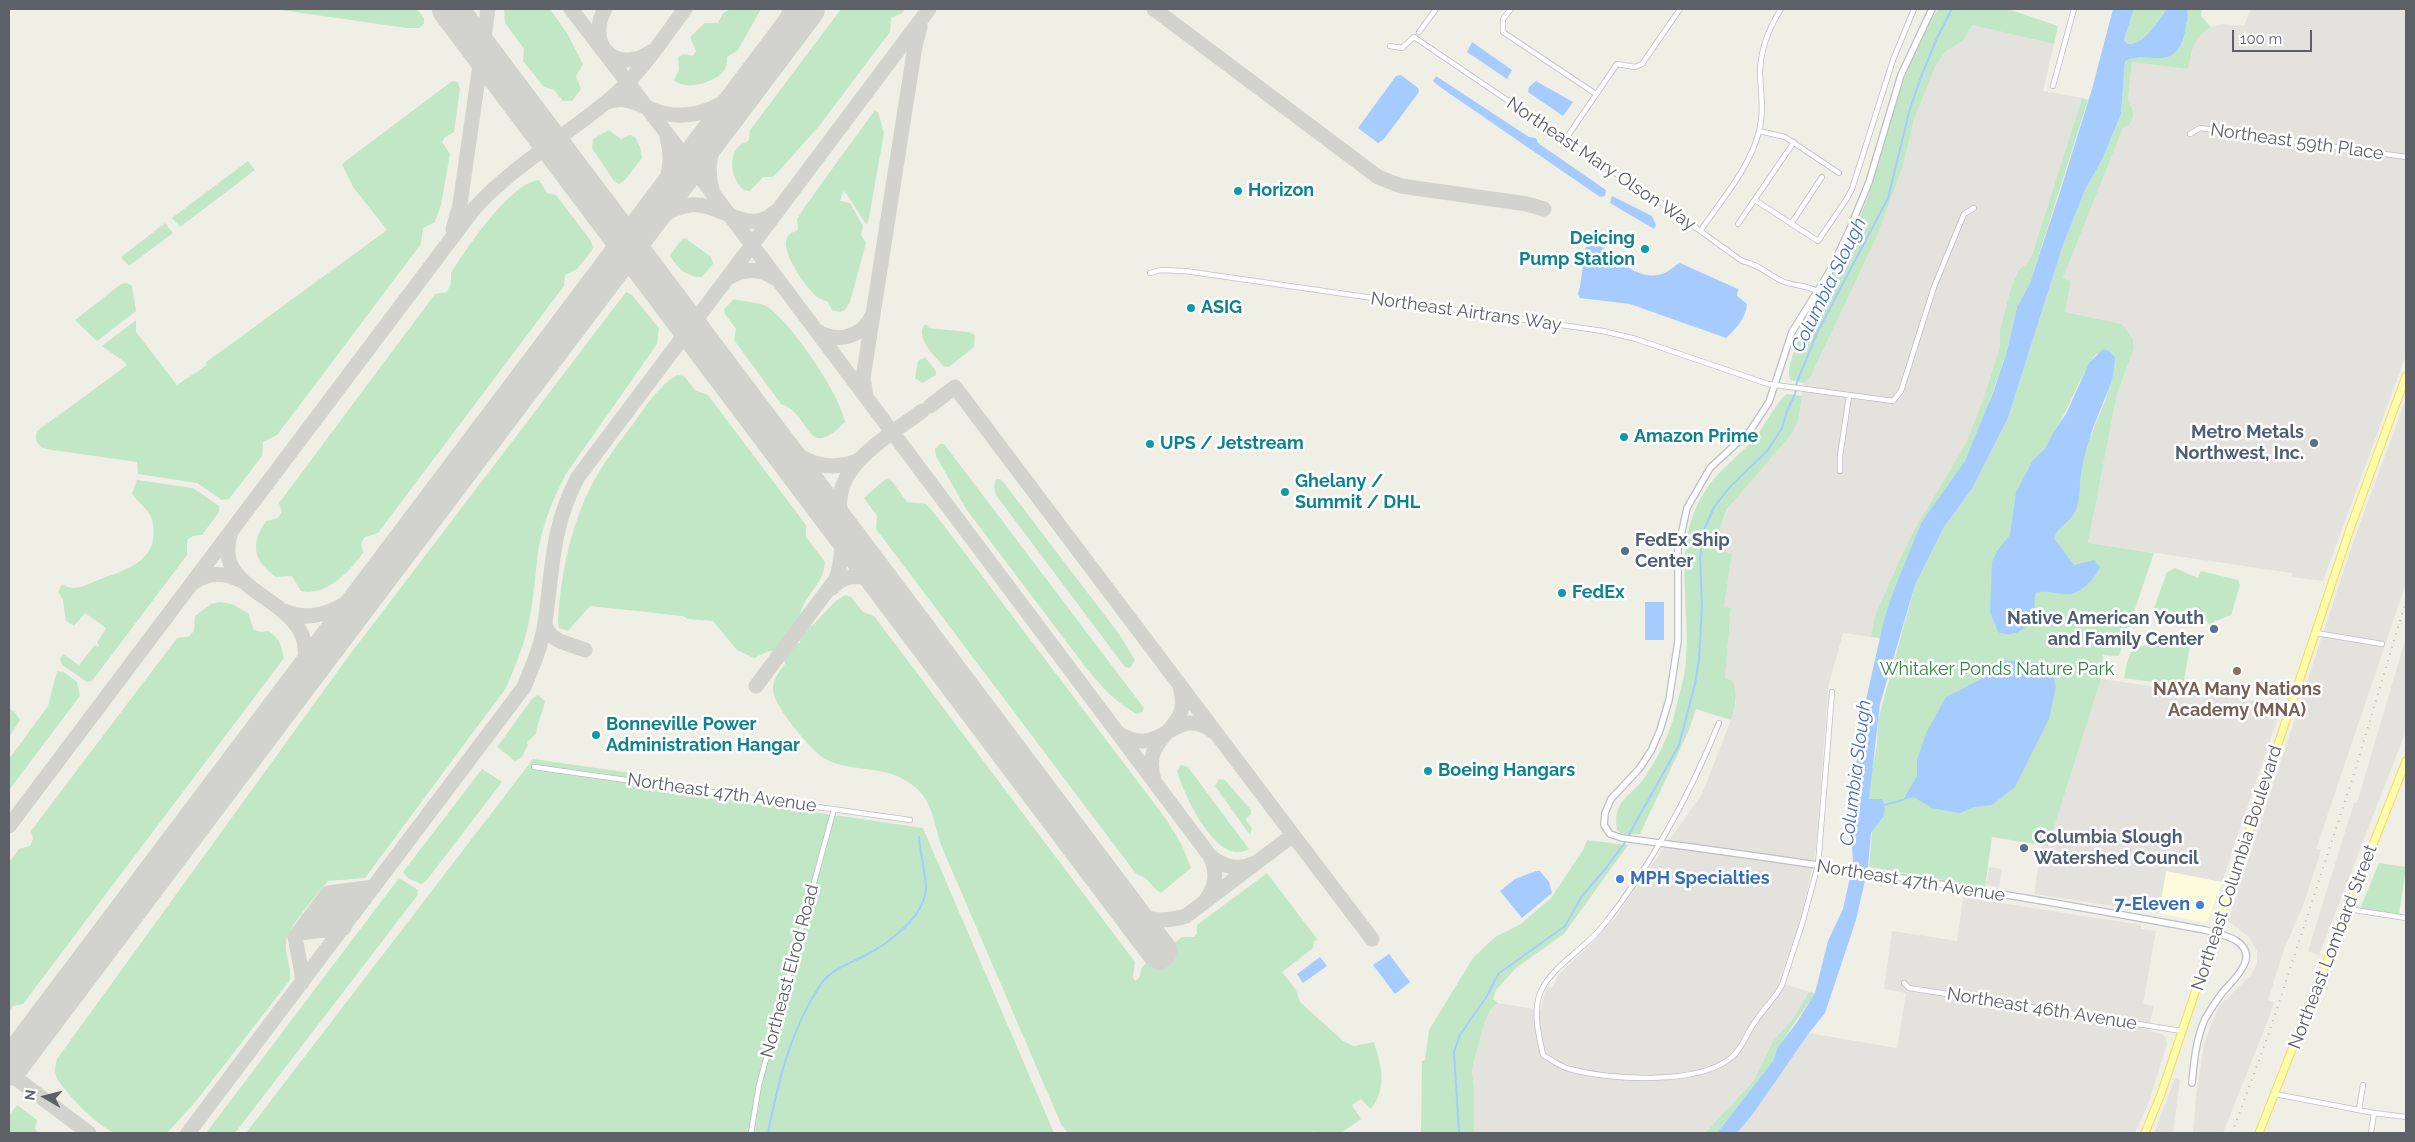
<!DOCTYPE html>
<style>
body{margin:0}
#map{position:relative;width:2415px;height:1142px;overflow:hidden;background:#f0efe5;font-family:Raleway,sans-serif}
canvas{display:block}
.frame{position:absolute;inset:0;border:10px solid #5d6066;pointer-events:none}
.north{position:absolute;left:20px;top:1072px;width:50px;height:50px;-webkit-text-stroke:4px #fff;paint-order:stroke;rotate:278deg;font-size:14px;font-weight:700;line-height:20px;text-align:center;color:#5d6066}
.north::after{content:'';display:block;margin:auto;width:18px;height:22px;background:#5d6066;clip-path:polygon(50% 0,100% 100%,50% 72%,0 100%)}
.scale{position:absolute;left:2232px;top:30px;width:80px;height:22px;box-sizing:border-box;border:2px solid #5d6066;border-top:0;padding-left:6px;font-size:15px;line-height:18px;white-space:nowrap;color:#5d6066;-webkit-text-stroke:4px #fff;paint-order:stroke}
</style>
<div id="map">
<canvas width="2415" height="1142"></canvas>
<div class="frame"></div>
<div class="north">N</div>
<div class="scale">100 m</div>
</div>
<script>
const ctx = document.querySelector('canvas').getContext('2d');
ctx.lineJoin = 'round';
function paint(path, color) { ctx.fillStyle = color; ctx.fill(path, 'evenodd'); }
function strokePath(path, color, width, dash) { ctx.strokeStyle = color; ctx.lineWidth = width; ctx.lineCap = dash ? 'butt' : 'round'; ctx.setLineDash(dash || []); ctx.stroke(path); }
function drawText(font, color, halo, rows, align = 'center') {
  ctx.font = font + ' Raleway,sans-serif'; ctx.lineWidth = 5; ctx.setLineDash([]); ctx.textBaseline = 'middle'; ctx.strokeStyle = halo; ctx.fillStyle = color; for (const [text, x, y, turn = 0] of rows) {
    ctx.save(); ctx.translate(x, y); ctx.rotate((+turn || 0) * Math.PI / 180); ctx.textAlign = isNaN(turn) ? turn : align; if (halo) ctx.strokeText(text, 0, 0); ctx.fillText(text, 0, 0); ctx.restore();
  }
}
paint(new Path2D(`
 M2166,871L2222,882L2208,920L2203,922L2159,913Z`), '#fefbdc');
paint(new Path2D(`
 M2251,9H2406V355L2323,581L2292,577V573L2088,543L2117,394L2134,348L2133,339L2122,324L2065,312L2071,281L2063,278L2123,128L2129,125L2133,110L2128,101L2132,62L2188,69L2195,40L2201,33L2211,27L2223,24L2244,26Z
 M1972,25L2054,44L2043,91L2082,98L2032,255L2028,262L2018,271L2010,291L2000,330V346L1984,397L1966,443L1910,537L1875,615L1871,637L1843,633L1828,687L1816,849L1801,918L1779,982L1809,992L1794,1017L1773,1041L1754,1080L1705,1133H1474V1089L1472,1070L1483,1027L1490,1010L1498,1003L1541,1010L1546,987L1552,988L1560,973L1594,941L1616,916L1702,794L1731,720L1736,700L1725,678L1731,609L1724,607L1732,554L1716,550L1720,528L1730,505L1791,435L1798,421L1804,383L1810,378L1877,236L1903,166L1914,120L1935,67L1946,51L1964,40Z
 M2406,399V583L2316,849L2321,850L2303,906L2284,949L2268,1000L2274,1002L2270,1015L2223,1133H2193L2196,1097L2204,1044L2212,1022L2220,1005L2250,976L2257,964V951L2249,937L2228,921L2354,540Z
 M2406,637V731L2319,955L2308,951L2354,803H2357Z
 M2101,679L2282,705L2222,882L2166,871L2159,913L2034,894L2042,845H2048Z
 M1989,867L2002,869L1999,887L1986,885Z
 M1963,897L2141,925V929L2156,931L2143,1004L2154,1006L2148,1030L2162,1034L2165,1037L2167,1044L2149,1102L2135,1133H1737L1753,1114L1809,1033L1897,1048L1906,993L1884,989L1892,931L1957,941Z
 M2175,1078L2180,1080L2173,1133H2154Z`), '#e3e2dd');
paint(new Path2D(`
 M274,9H417L424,18V24L419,28H406Z
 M504,9H550L567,33L583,64L576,76L581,89L572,101H563L554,90L544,87L523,61L524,49L505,23Z
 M731,9H761L738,50L727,57C727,62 727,67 723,72C713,83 685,91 674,80L679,70L678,57L683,54L693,56L696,51L690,37L705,23H718L723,13Z
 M841,9H905L902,13L891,18L890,32L819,126L777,173L772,177H763L750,191L744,190C732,181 727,158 739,146C742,143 746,143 749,140L750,130Z
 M1938,9H2008L2058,26L2054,44L1972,25L1964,40L1946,51L1935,67L1914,120L1903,166L1877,236L1810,378L1804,383L1791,380C1778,364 1838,264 1848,243C1887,168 1891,80 1938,9Z
 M2134,9H2167C2157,21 2145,45 2128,44L2124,40Z
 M2187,9H2202L2201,16L2211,27C2192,38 2193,49 2188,69L2132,62L2128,101L2133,110V117L2129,125L2123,128L2063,278L2071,281L2065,312L2122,324L2133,339L2134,348L2117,394L2088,543L2154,553L2119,656L2103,655L2101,679L2048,846L1992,837L1985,887L1869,867L1873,820L1869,799L1870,778L1877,745L1878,720L1915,585L1944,527L1972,489L2008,418L2063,245L2085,190L2103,158L2121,114L2125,60L2131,57L2141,58L2187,24ZM2096,354L2115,358C2114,386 2100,410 2091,436L2054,431C2071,407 2078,378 2096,354Z
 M452,81L458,82L460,89L454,132L445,137L442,142L450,154L441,205L435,222L423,228L421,244L277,435L263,442L262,456L229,499L222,500L197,483L138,474L137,462L46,449C37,446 34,439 37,431L126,366V363L102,346L136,320V332L177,385L207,365L205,363L387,230L353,187L342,164Z
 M2082,98L2088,100L2030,283L2017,307L2007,351L1980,429L1965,461L1954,480L1921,523L1893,592L1880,638L1871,637L1875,615L1910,537L1966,443L1984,397L2000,346V330L2010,291L2018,271L2028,262L2032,255Z
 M875,110L878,112L884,133L868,223L866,224L846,193L843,191L840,201L850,203L863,226L861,235L866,243L850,302L845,310L840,312L832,310L828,302C824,300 820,299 817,297C806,288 778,249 788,236C791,232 795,232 798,229L797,219L806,205Z
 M609,130L621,139L630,135L635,137L640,147L642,158L625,180L619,184L614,181L592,148L593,139Z
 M248,161L255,170L180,227L172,218Z
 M539,180L547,193L556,195L591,241L593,249L577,269L565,275L564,286L378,533L365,537L361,544L363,553C350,571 326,597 301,591L292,576L276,577C253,560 250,545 266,521L278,518L282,512L279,503L435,294L447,292L451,283V273C466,249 510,183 539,180Z
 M165,223L173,233L129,266L121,257Z
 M685,238L711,257L713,264L702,277C687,278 677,268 670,255L682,239Z
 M127,283L132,286L136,311L97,341L75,320L121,284Z
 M626,292L632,295L659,328L657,344L566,474C554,497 544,521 539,546C535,574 534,603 527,630C522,651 514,669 506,688L365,878L328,881C317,895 289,925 286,942C284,954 292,967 290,980L197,1100L167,1133C151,1133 132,1136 116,1133C101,1130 64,1092 57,1078C54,1071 55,1066 57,1059L348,657Z
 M734,299C742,301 763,303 768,307C793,326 839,392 845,422C805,463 813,415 781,404L734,340L736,329L725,314L724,309Z
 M924,325H927L929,328L969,332L975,335L974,347L949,367L943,366C934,355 916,339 924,325Z
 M925,357L936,371V375L922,383L915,378L918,361Z
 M677,375L684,376L696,391L708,395L806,525V537L825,562C824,586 802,596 800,616L775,651H769L754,658L737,650L713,621L688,619L683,616L590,606L568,631L559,628L558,623C560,578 570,528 591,486C603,463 620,441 636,420C647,404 660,385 677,375Z
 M1787,394L1802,396L1798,421L1791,435L1727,509L1720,528L1716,549L1732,554L1724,607L1731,608L1725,678L1733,681C1738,695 1735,706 1731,720L1696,709L1689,730L1640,834H1622L1617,830C1612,800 1630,798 1645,777C1657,759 1668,737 1674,716C1678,698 1685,678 1686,661C1691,603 1671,543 1705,491C1718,470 1738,457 1754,439C1763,429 1778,399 1787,394Z
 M940,444H944L1144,708L1142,712L1137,714C1116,703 1102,687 1087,669L966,509L936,456L935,449Z
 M888,479L892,481L907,502L926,504L939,519L1166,819L1182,845L1191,868L1161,893C1153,889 1151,882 1145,878C1140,875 1137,876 1134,871L876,529L877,516L864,498L884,480Z
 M996,479H1000L1004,483L1119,634L1135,660L1130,668L1125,667L996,495L994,487Z
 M137,480L193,488L219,506V512L202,535L193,536L187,540V555L92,681L87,682L62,665L60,659L63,654L79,665L95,645L98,647L99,645L97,643L106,628L85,613L74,626L66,621L63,600L58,592L62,584C65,585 68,588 72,588C80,589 90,583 98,580C125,570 159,562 153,524C151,509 138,504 132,493Z
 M2175,568L2198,578L2201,571L2238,580L2240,585L2231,615L2209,624L2199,610C2185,623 2168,620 2153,611L2167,572Z
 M845,595L851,597L863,612L874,616L1135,962L1133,977L1135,981L1139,978L1142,967L1182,937H1194L1197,933V925L1267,873L1318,940L1314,941L1313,948L1282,972L1296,990L1300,1002L1343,1041L1354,1046L1374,1042C1381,1066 1388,1087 1371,1109L1361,1099L1352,1105L1361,1119L1341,1133H1316L1314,1131L1312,1133H1068L1061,1124L941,845C934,824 933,802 915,787C887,763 854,774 825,759C812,752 774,706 773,691C772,680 779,672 785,664L784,659L795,644L800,643C800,631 809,628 816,622C826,612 832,602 845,595Z
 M219,602L232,604L248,613L254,630L262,632L268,631C280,638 281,645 284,658L23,1004L13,1006L9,1012V862L19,849L30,846L33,839L31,831L177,638L188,637L194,631L195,616L211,604Z
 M2178,640L2190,646L2183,686L2124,678C2126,670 2127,657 2132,651C2136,645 2169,641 2178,640Z
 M57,671L64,672L77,682L80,696L9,790V759L48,706Z
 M538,695L545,701C543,713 537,722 536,734L527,742L528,745L522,757L515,761L497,747L532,699Z
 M9,709L14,711L20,720L9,737Z
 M533,759L631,773L630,785L923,828L1054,1133H246Z
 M1181,765L1188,767L1249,849C1217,868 1184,795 1177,771Z
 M482,769L502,782L426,881L421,884L408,878L403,872Z
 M1219,779L1225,780L1251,810V814L1245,819L1252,828L1250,835L1215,786Z
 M1587,840L1628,845L1564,934L1516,968L1496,990L1493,999L1498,1003L1490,1010L1483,1027L1472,1070L1474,1089V1133H1421L1422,1061L1425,1060L1429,1030L1473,958L1495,937L1521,924L1551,898L1583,850Z
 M2379,863L2406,867L2399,915L2360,909Z
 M399,878L418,890L417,896L235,1133H206Z
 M1809,992L1815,993C1802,1014 1781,1038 1773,1061L1717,1133H1705L1754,1080L1773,1041L1794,1017Z
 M17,1105L37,1120L35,1129L39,1133H9V1116Z`), '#c2e7c7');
paint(new Path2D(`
 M2113,9H2134L2124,40L2128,44C2145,45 2157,21 2167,9H2187C2189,16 2186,24 2185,32C2175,75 2147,49 2125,61L2121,114L2103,158L2085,190L2063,245L2008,418L1972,489L1944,527L1915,585L1880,704L1869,799H1882L1885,808L1883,817L1871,833L1868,867L1856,920L1825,1013L1809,1033L1753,1114L1737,1133H1717L1773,1061L1778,1047L1797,1022L1815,993L1828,941L1843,909L1853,864L1849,785L1860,750L1863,713L1884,620L1893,592L1921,523L1965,461L1993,393L2007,351L2017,307L2030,283L2060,192L2092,89Z
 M1472,42L1512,70L1507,79L1467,52Z
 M1401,75L1418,88L1419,92L1384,139L1378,143L1358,128L1396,76Z
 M1436,76L1529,137L1536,138L1538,143L1606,190L1605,196L1600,197L1440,87L1433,81Z
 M1536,81L1573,102L1563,116L1528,92L1529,87Z
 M1612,196L1652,216L1656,225L1654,229L1610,203Z
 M1594,242C1616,255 1638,286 1667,272C1672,269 1675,265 1680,263L1738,289L1737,296L1747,304C1746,318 1736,329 1726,338L1630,304L1580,298L1578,294C1583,278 1582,260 1587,243Z
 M2103,349L2109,351L2115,357C2114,381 2109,388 2101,408C2092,429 2084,453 2081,474C2079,486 2081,501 2075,512C2069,523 2058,526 2054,538L2074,565L2094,560L2100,567C2094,580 2079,597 2063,594C2053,593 2046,590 2036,593C2033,599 2036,606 2034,612C2030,629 2013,639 1998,632L1990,612L1992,562L1997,551L2010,535L2016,492L2033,460L2045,449L2054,431L2066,414L2089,363Z
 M1645,602H1664V640H1645Z
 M1999,660L2034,662L2052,671L2056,687L2049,719L2015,787L1992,805L1974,807L1960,813L1931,808L1914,797L1903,800L1917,776V760L1927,731L1946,697L1981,679Z
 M1536,871H1540L1549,882L1552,893L1522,918L1500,891L1515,879Z
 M1389,954L1410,982L1395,994L1373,965Z
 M1320,957L1327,966L1303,983L1297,974Z`), '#a6ccff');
strokePath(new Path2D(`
 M1884,805L1903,800
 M1628,836L1679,745L1695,684L1699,660L1702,606L1700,557L1704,530L1714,507L1729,488L1768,450L1782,428L1787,411L1795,394L1797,382L1818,331L1888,198L1909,112L1921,77L1937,38L1952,9
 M768,1133C778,1082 791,1028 821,984C831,970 848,964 862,957C887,945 926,917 926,886C925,870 920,854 919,837
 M1459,1133L1454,1052L1460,1035L1487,996L1498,974L1565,926L1582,896L1606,868L1626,841`), '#a6ccff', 2);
strokePath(new Path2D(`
 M571,9L731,217L1210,856C1218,873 1216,887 1205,901
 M605,9C585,45 617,75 651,52
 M1154,9L1378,177L1401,186L1527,204L1544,209
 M605,103C624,94 636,104 653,110C685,122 716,112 741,89
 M713,193C698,151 730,114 751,80C766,57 780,34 791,9
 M643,225C661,198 677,170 667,137
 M453,229L460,204L488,9
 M634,238C651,224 667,208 690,205C720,201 747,238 775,212
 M728,278C743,269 759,267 774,278
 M816,330C835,344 861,338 872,316
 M866,396L863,378L915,46L920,27
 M746,401C776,436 805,481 857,461
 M930,406L955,387L1293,835L1186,916C1166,922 1149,921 1130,912
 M845,529C820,472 884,440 922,411
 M231,532C205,604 338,594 298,684
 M193,583C207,572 226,572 242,581
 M832,588C847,572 865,575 883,584
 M284,611C321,627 352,601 379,577
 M545,622C546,641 570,644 585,650
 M756,686L836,579C843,557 844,542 835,521
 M1118,733C1163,762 1174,701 1214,732
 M1154,780C1139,731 1195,733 1180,687
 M9,826L473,210C515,163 571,134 618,92C644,68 664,37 685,9
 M1293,835L1372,939
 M1210,856C1222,866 1237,871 1252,864
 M318,906L357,903L365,899
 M308,919L347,916L354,913
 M298,933L344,928
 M302,983V974L295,937L328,893L374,887
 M9,1073L89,1133
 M188,1133L524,687C532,668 540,649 544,629C553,573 550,529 578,477L929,9`), '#d3d3ce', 15);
strokePath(new Path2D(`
 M450,9L1159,951
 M9,1068L807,9`), '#d3d3ce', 36);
const minor = new Path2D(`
 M1511,9L1503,19V32L1596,94
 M1419,32L1436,9
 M1390,46L1402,48L1414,37L1625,180L1653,197L1742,261C1761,265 1768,275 1784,282C1795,286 1806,285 1817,291
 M2053,86L2074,9
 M1759,131L1785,137L1839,173
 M2190,134L2200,128L2406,157
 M1565,140L1617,64L1635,67L1642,64L1680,9
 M1755,200L1818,241L1846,200L1852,189L1893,60L1914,9
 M1738,224L1794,142
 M1791,224L1822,177
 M1701,230C1722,199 1750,168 1759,131C1764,112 1761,92 1760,74C1760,50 1769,28 1781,9
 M1150,273L1160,270L1185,271L1603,331L1636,339L1768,384L1893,401L1901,391L1934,287L1964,214L1974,208
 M1840,471V456L1849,396
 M2316,633L2382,644
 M1719,723C1689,797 1653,863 1603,926C1585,949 1553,965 1541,991C1532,1010 1539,1036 1543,1055C1550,1059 1558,1065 1566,1068C1607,1080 1698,1086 1732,1057C1742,1049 1747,1032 1755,1022C1763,1009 1775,999 1782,985L1802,924L1818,865L1832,692
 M534,767L910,820
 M2348,909L2406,918
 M1904,983L1909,988L2182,1031
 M2275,1094L2374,1113L2406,1117
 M2359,1109L2363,1085
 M751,1133L759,1085L834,809
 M2371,1133L2374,1113`);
const tertiary = new Path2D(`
 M1932,9L1901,75L1869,182L1849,231L1831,269L1792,332L1769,402L1750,431L1710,468L1687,508L1678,549V641L1669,700L1660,730L1651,751L1639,769L1611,799L1605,813L1604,825L1610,834L1622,838C1817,863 2012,894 2205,930C2215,933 2226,935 2235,940C2262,956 2233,980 2222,993C2216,1001 2210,1010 2205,1019C2196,1039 2194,1061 2192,1083`);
const primary = new Path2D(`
 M2145,1133L2161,1094L2350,529L2406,376
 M2259,1133L2406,761`);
strokePath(minor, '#bdbec4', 6);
strokePath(tertiary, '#bdbec4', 8);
strokePath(primary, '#f3de5b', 9);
strokePath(minor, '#fff', 4.5);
strokePath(tertiary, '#fff', 5.5);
strokePath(primary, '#fffdab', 7);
strokePath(new Path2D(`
 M2232,1133L2269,1033L2352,780L2406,601`), '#b6b7b7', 2, [1, 6]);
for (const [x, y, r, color] of [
 [1238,191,5,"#0f9aa8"],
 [1645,249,5,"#0f9aa8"],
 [1191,308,5,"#0f9aa8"],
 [1624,437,5,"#0f9aa8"],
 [2314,443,5,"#5c6f8a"],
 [1150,444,5,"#0f9aa8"],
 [1285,492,5,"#0f9aa8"],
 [1625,551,5,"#5c6f8a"],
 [1562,593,5,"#0f9aa8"],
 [2214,629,5,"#5c6f8a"],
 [2237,671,5,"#8d6e63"],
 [596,735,5,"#0f9aa8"],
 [1428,771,5,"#0f9aa8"],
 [2024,848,5,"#5c6f8a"],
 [1620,879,5,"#3f7fe0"],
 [2200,905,5,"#3f7fe0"]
]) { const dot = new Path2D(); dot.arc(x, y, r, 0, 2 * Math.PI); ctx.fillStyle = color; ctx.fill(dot); strokePath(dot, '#fff', 2); }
drawText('18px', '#5d6066', '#fff', [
 ["Northeast 59th Place",2297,142,8],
 ["Northeast Mary Olson Way",1601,164,34],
 ["Northeast Airtrans Way",1466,312,8],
 ["Northeast 47th Avenue",722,793,8],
 ["Northeast Columbia Boulevard",2237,868,-72],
 ["Northeast 47th Avenue",1911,881,9],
 ["Northeast Lombard Street",2333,947,-69],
 ["Northeast Elrod Road",790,971,-75],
 ["Northeast 46th Avenue",2042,1009,9]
]);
drawText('bold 18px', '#0d838f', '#fff', [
 ["Horizon",1248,191],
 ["Deicing",1635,239,"right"],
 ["Pump Station",1635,260,"right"],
 ["ASIG",1201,308],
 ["Amazon Prime",1634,437],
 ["UPS / Jetstream",1160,444],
 ["Ghelany /",1295,482],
 ["Summit / DHL",1295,503],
 ["FedEx",1572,593],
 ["Bonneville Power",606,725],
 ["Administration Hangar",606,746],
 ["Boeing Hangars",1438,771]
], 'left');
drawText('bold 18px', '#4e5e75', '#fff', [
 ["Metro Metals",2304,433],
 ["Northwest, Inc.",2304,454],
 ["FedEx Ship",1635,541,"left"],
 ["Center",1635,562,"left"],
 ["Native American Youth",2204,619],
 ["and Family Center",2204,640],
 ["Columbia Slough",2034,838,"left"],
 ["Watershed Council",2034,859,"left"]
], 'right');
drawText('18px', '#348643', '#fff', [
 ["Whitaker Ponds Nature Park",1997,670]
]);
drawText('bold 18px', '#785e54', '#fff', [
 ["NAYA Many Nations",2237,690],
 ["Academy (MNA)",2237,711]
]);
drawText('bold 18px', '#366cbe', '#fff', [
 ["MPH Specialties",1630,879],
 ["7-Eleven",2190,905,"right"]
], 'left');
drawText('italic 19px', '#4672c5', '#fff', [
 ["Columbia Slough",1829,285,-64],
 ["Columbia Slough",1856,773,-83]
]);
</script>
